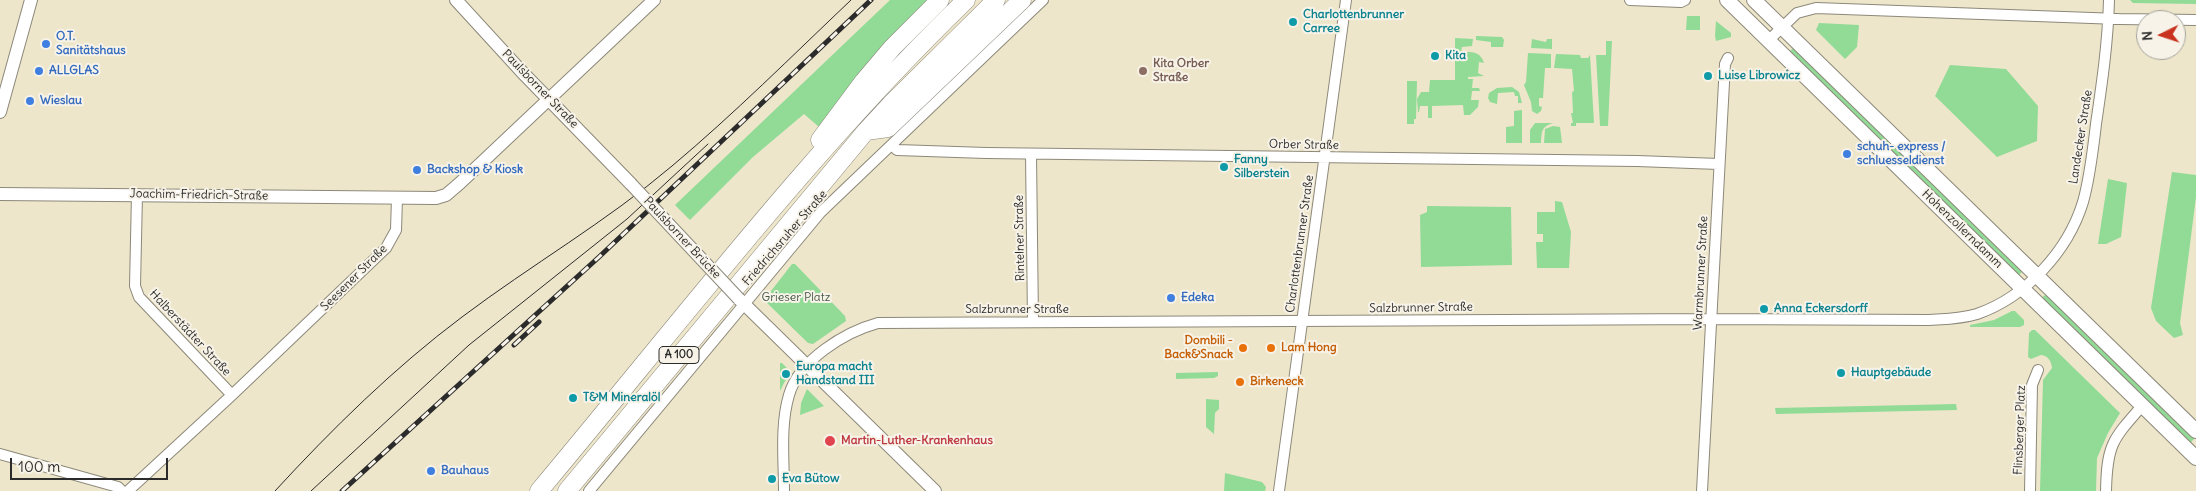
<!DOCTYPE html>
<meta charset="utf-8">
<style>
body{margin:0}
#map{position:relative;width:2196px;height:491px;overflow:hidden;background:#eee6ca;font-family:Delius,sans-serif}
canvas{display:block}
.north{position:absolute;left:2136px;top:10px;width:50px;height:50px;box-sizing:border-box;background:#f7f3e8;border:1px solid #a5a39c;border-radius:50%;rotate:266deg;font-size:14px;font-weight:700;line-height:20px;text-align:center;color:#2b2b2b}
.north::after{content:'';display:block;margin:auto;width:18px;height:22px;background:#c8321e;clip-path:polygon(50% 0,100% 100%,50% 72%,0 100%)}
.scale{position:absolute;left:10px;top:458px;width:158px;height:22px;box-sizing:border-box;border:2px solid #2b2b2b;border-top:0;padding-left:6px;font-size:15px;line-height:18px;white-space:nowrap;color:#2b2b2b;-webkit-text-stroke:4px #f7f3e8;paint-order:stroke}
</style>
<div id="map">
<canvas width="2196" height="491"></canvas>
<div class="north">N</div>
<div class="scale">100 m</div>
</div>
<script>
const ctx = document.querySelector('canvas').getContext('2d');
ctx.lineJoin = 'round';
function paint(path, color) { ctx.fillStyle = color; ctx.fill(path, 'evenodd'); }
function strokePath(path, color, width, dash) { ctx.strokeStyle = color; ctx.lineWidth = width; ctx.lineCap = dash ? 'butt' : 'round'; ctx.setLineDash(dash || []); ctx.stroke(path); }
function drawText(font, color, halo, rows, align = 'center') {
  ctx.font = font + ' Delius,sans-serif'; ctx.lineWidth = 4; ctx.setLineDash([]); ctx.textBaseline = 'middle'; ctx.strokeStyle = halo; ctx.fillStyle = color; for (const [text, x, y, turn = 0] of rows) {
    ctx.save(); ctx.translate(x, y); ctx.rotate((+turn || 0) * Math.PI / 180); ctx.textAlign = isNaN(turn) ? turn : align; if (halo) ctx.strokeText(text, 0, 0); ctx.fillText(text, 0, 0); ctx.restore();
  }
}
paint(new Path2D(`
 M890,0H928L897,30L819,127L804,114L753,157L690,220L675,205Z
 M2130,0H2196V4L2133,3Z
 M1687,16H1700V30H1686Z
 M1716,21L1731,33V37L1716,41L1715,36Z
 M1819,23L1859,25L1857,47L1845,59L1816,30Z
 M1476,36L1502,37L1504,40L1503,47H1491V42L1476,40Z
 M1455,38L1473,39L1472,46L1462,47L1461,52C1473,52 1480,51 1484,63L1479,62L1478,73L1484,76L1468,77V79H1473L1472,88H1479L1480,91H1472L1471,100H1479L1478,107L1470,115H1464L1463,105L1432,106V118H1428V106H1420L1419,112H1418L1417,99L1421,92H1429L1430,80H1455Z
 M1532,39L1546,42L1547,39H1552V49L1531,48Z
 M1606,41H1612L1608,126H1600L1596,55H1606Z
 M1794,47L2023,271L2019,275L1788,53Z
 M1528,53L1551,54V68H1545L1543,98H1539V106L1542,107L1541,111L1537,114L1532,111L1531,102L1524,85L1526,82Z
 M1556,54L1580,55L1581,58H1588L1590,55L1594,123H1576V126H1571V123H1573L1571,113H1573L1572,92L1574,91L1572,69L1554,68Z
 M1950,65L2006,69L2038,106L2037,141L1997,157L1935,96Z
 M1407,81H1417L1416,119H1414V124H1407Z
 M1512,87L1519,92L1522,103H1518V96H1515L1514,92L1498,93L1497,104L1490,102L1488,98L1489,93L1497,88Z
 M1522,110V143H1506V127L1514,126V111Z
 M1535,123H1553C1541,127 1542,131 1541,143H1530V130Z
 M1553,126L1560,127L1562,143H1544L1545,129Z
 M2172,172L2196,175V197L2180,323L2183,335L2174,338L2156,321L2151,308Z
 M2108,179L2127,183L2121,237L2106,244H2098Z
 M1555,201L1562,202L1571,232L1569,268H1537L1536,242H1543V234H1537V212H1555Z
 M1427,206L1511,207L1512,265L1421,267L1420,215L1427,212Z
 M792,264H795L845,316L846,321L813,344L808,343L764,300Z
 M2048,293L2195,438L2190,443L2041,298Z
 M2012,311H2015L2024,320V325L2020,327H1970V325L1994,320Z
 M2032,330H2035L2120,413L2108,433L2097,458L2096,491H2040L2043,380L2052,368C2051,360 2048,356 2041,355L2031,359L2028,357L2029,333Z
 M780,363H782L793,374L785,381L780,391Z
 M1218,372V376L1214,378L1176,379V373Z
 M807,389L824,406L800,415L801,403Z
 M1206,399L1219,400V409L1215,413L1214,434L1206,427Z
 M1956,404L1957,410L1776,414L1775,408Z
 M1225,473L1262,482L1266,487L1265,491H1224Z`), '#91db97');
const minor = new Path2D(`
 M1630,0L1681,2L1685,0
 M1769,40L1797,13L1816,8L2119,19L2196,20
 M892,145L897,150L986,153L1637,161L1719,164
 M1031,154L1033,322
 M137,194L135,286L139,297L232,395
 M0,454L118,487L122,491
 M128,491L232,395L386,248L396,230L397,198
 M589,491L820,213L1043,0
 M784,491C784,460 780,425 789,395C799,360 845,332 878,323L1711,319L1929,320C1945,319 1961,319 1977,314C2026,297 2068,251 2083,202C2090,177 2093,150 2096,124C2102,83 2108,42 2109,0
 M1279,491L1346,0
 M1702,491L1725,64L1728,58
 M2030,491L2032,385L2038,370
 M2106,491C2107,445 2112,440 2142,406`);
const tertiary = new Path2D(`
 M456,0L522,72L631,184
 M0,112L31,0
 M0,194L436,198L446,195L460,183L654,0
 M739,299L935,491`);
const secondary = new Path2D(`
 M1727,0L2196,458
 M1754,0L2196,431`);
const motorway = new Path2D(`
 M866,131L888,128L1022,0
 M820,140L864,81L892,48L940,0
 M539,491C679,324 810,151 966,0
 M567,491L866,131L891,104L996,0`);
strokePath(minor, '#8c887a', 12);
strokePath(tertiary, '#8c887a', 14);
strokePath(secondary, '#8c887a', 16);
strokePath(motorway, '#8c887a', 19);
strokePath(minor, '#fff', 10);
strokePath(tertiary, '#fff', 12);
strokePath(secondary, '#fff', 14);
strokePath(motorway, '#fff', 18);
strokePath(new Path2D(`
 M275,491C332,429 394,368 462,317C531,265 606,222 672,166C734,114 792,56 851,0
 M311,491L469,345L627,219L708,144`), '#2b2b2b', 1);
const rail = new Path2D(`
 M514,345L539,322
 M342,491L599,257L871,0`);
strokePath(rail, '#2b2b2b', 5);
strokePath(rail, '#f7f3e8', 3, [9]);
const tertiaryBridge = new Path2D(`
 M631,184L739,299`);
strokePath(tertiaryBridge, '#8c887a', 14, []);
strokePath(tertiaryBridge, '#fff', 12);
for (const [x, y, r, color] of [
 [1293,22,5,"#0f9aa8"],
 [46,44,5,"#3f7fe0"],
 [1435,56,5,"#0f9aa8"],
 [39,71,5,"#3f7fe0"],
 [1143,71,5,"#8d6e63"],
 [1708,76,5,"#0f9aa8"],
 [30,101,5,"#3f7fe0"],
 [1847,154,5,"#3f7fe0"],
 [1224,167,5,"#0f9aa8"],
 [417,170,5,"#3f7fe0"],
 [1171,298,5,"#3f7fe0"],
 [1764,309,5,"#0f9aa8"],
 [1243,348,5,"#e8710a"],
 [1271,348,5,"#e8710a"],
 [1841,373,5,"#0f9aa8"],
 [786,374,5,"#0f9aa8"],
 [1240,382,5,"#e8710a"],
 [573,398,5,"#0f9aa8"],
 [830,441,6,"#e0444e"],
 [431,471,5,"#3f7fe0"],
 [772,479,5,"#0f9aa8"]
]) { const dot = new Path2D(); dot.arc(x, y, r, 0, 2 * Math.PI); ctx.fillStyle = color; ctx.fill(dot); strokePath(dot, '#f7f3e8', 2); }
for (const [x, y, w] of [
 [679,355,40]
]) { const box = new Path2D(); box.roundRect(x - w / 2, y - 8.5, w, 17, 4); ctx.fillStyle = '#f7f3e8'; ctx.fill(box); strokePath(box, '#2b2b2b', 1); }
drawText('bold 11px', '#2b2b2b', null, [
 ["A 100",679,355]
]);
drawText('bold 12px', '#0d838f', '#f7f3e8', [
 ["Charlottenbrunner",1303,15],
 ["Carree",1303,29],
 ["Kita",1445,56],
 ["Luise Librowicz",1718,76],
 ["Fanny",1234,160],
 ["Silberstein",1234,174],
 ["Anna Eckersdorff",1774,309],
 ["Europa macht",796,367],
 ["Handstand III",796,381],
 ["Hauptgebäude",1851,373],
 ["T&M Mineralöl",583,398],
 ["Eva Bütow",782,479]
], 'left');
drawText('bold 12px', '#366cbe', '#f7f3e8', [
 ["O.T.",56,37],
 ["Sanitätshaus",56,51],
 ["ALLGLAS",49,71],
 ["Wieslau",40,101],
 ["schuh- express /",1857,147],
 ["schluesseldienst",1857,161],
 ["Backshop & Kiosk",427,170],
 ["Edeka",1181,298],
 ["Bauhaus",441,471]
], 'left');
drawText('bold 12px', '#785e54', '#f7f3e8', [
 ["Kita Orber",1153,64],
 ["Straße",1153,78]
], 'left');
drawText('12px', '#2b2b2b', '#f7f3e8', [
 ["Paulsborner Straße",540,89,46],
 ["Landecker Straße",2081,137,-81],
 ["Orber Straße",1304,145,1],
 ["Joachim-Friedrich-Straße",199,195,1],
 ["Hohenzollerndamm",1962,229,44],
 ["Paulsborner Brücke",682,238,47],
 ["Friedrichsruher Straße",785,238,-49],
 ["Rintelner Straße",1020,238,-91],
 ["Charlottenbrunner Straße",1300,244,-82],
 ["Warmbrunner Straße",1701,273,-87],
 ["Seesener Straße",354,278,-45],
 ["Salzbrunner Straße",1421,308,-1],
 ["Salzbrunner Straße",1017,310],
 ["Halberstädter Straße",190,333,47],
 ["Flinsberger Platz",2020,430,-88]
]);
drawText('12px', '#445746', '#f7f3e8', [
 ["Grieser Platz",796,298]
]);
drawText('bold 12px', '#c56008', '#f7f3e8', [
 ["Dombili -",1233,341,"right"],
 ["Back&Snack",1233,355,"right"],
 ["Lam Hong",1281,348],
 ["Birkeneck",1250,382]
], 'left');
drawText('bold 12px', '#be3a42', '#f7f3e8', [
 ["Martin-Luther-Krankenhaus",841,441]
], 'left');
</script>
